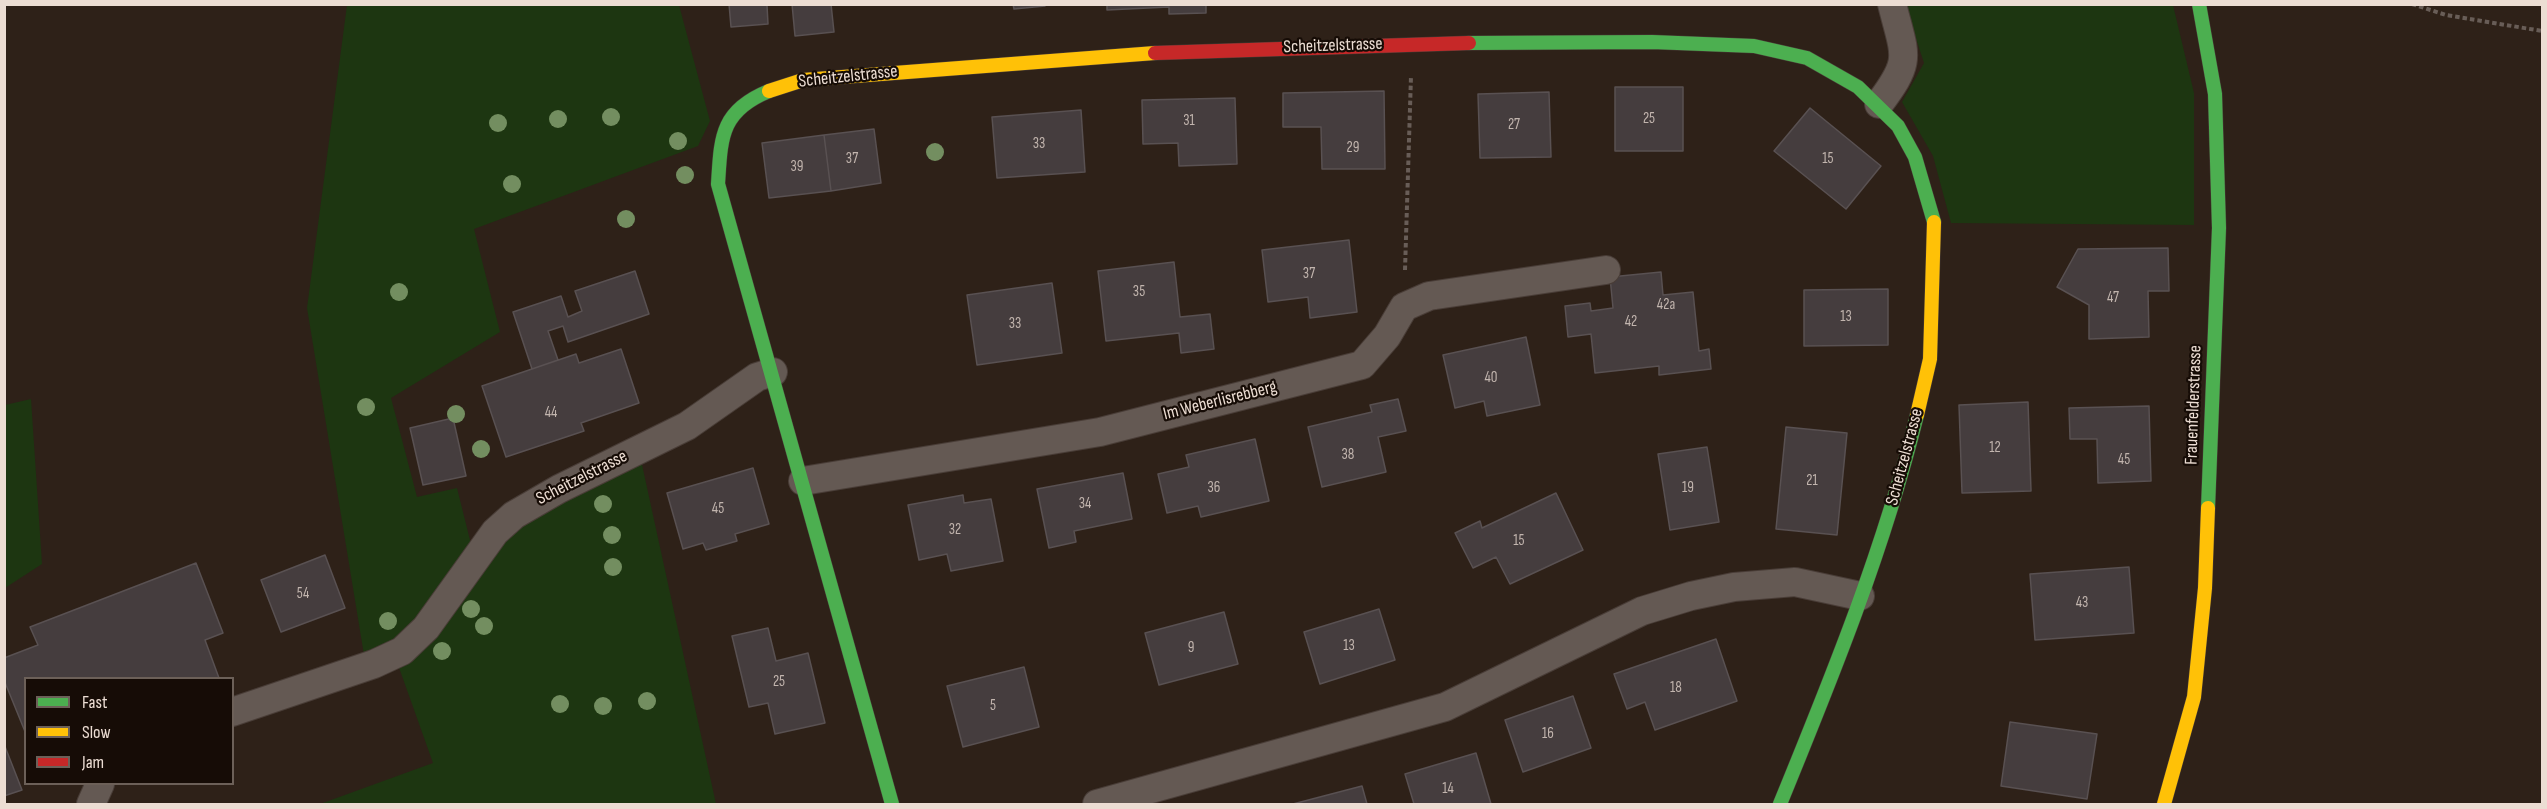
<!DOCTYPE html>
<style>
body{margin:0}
#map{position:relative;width:2547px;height:809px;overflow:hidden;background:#2e2118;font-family:"Sofia Sans Condensed",sans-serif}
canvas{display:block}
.frame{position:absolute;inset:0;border:6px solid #ecddd3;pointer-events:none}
.legend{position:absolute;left:24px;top:677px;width:210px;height:108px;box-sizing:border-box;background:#160c06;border:2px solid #6c6058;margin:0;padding:8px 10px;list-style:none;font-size:18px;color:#ecddd3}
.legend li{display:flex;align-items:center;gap:12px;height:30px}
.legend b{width:30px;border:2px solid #6c6058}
</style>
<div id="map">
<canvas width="2547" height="809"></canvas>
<div class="frame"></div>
<ul class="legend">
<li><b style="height:8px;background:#4caf50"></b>Fast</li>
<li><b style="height:8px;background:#ffc107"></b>Slow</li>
<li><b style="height:8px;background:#c62828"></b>Jam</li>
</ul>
</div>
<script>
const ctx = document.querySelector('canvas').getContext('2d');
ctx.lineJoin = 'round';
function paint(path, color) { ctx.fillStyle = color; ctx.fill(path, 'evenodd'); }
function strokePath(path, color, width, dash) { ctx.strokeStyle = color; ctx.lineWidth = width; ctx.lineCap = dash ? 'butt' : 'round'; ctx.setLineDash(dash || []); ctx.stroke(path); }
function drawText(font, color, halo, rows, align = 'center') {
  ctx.font = font + ' "Sofia Sans Condensed",sans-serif'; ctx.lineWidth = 4.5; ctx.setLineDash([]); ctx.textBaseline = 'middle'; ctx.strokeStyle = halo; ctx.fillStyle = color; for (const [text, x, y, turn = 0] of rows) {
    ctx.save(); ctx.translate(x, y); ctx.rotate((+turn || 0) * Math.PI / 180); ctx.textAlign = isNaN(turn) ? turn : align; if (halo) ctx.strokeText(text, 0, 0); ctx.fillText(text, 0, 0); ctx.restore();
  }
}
paint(new Path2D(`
 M347,5H679L710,121L698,146L474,229L500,332L391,398L417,497L457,488L476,564L535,510L641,460L716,804H320L433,763L397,662L364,655L307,308Z
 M1905,5H2173L2194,93V225L1951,223L1933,156L1902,102L1924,63Z
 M31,399L42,564L5,588V405Z`), '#1d3611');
const building = new Path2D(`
 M729,4H772L767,5L768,24L731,27Z
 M792,4H831L834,32L795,36Z
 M1013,4H1045V6L1014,9Z
 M1107,4H1206V13L1169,14V7L1107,10Z
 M1615,87H1683V151H1615Z
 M1384,91L1385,169H1322L1321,127H1283V93Z
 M1549,92L1551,157L1480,158L1478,94Z
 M1235,98L1237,164L1179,166L1178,143L1143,144L1142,100Z
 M1810,108L1881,166L1846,209L1774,151Z
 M1081,110L1085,172L997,178L992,117Z
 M874,129L881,183L831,191L824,135Z
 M824,135L831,191L769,198L762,143Z
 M1349,240L1357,312L1310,318L1308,297L1268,302L1262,250Z
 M2168,248L2169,291H2148L2149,337L2089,339V305L2057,287L2078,249Z
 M1174,262L1180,317L1210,314L1214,349L1181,353L1179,333L1106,341L1098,271Z
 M635,271L649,314L568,342L563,326L548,331L558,360L532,369L513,312L561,296L568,317L582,311L575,291Z
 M1661,272L1663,295L1693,292L1699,351L1709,349L1711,369L1659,375V366L1595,373L1591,334L1568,337L1565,306L1590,303L1591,311L1613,308L1610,277Z
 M1052,283L1062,353L977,365L967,295Z
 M1888,289V345L1804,346V290Z
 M1526,337L1540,405L1487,416L1484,401L1455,408L1443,355Z
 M621,349L639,403L581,423L584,431L506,457L482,386L576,354L579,363Z
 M1398,399L1406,431L1378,437L1386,472L1322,487L1308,427L1372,412L1370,405Z
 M2028,402L2031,491L1962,493L1959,405Z
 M2149,406L2151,481L2098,483L2097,439H2070L2069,408Z
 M453,418L466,476L423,485L410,428Z
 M1786,427L1847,433L1837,535L1776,529Z
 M1255,439L1269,501L1201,517L1198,506L1167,513L1158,474L1189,467L1186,455Z
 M1707,447L1719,522L1670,530L1658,454Z
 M753,468L769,524L735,534L737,541L706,550L703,543L683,549L667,493Z
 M1123,473L1132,519L1074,531L1076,542L1049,548L1037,489Z
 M1556,493L1583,550L1510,584L1496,557L1473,568L1455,533L1480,521L1482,528Z
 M963,495L964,503L991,499L1003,561L951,571L947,554L919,560L908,505Z
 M325,555L345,608L281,632L261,580Z
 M196,563L223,633L205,640L219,678H26V734L4,680V658L38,645L30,627Z
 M2129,567L2134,633L2035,640L2030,574Z
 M1379,609L1395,660L1320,684L1304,632Z
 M1224,612L1238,664L1159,685L1145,633Z
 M768,628L776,661L808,653L825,723L775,734L768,703L749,707L732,636Z
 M1716,639L1737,701L1655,730L1645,702L1627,709L1614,674Z
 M1024,667L1039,727L963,747L947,686Z
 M1573,696L1591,748L1523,772L1505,720Z
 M2010,722L2097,734L2087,799L2001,786Z
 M4,744L22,790L4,796Z
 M1476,753L1491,804H1414L1405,774Z
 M1362,786L1367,804H1293Z`);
paint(building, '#453d3e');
strokePath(building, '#595152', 1.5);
const street = new Path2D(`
 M1879,104C1913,59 1905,57 1892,4
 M803,481L1100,432L1362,365L1387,336L1404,307L1429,296L1606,270
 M232,712L374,664L402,651L426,628L495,532L514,515L559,489L687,426L757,377L773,372
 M91,804L100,784
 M1097,804L1445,707L1642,611L1691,596L1734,587L1795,582L1860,596`);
const fast = new Path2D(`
 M2199,4L2215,94L2219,228L2208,508
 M1469,43L1652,42L1754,46L1807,58L1858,87L1898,126L1915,157L1934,222
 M769,91C720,111 721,138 718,184L892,804
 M1780,804C1832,677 1884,549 1917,415`);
const slow = new Path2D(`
 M769,91L803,80L1155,53
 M1917,415L1930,359L1934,222
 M2164,804L2194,697L2205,588L2208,508`);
const jam = new Path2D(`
 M1155,53L1469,43`);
strokePath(street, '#493d37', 30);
strokePath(fast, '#493d37', 15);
strokePath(slow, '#493d37', 15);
strokePath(jam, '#493d37', 15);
strokePath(new Path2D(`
 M2412,4L2446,15L2542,31
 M1405,270L1411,76`), '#685d57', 4, [4.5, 3]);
strokePath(street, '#645953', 28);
strokePath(fast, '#4caf50', 14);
strokePath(slow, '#ffc107', 14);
strokePath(jam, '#c62828', 14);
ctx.fillStyle = '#738e60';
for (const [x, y] of [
 [611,117],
 [558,119],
 [498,123],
 [678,141],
 [935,152],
 [685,175],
 [512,184],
 [626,219],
 [399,292],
 [366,407],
 [456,414],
 [481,449],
 [603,504],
 [612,535],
 [613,567],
 [471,609],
 [388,621],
 [484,626],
 [442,651],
 [647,701],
 [560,704],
 [603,706]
]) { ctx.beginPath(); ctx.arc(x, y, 9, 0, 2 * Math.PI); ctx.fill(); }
drawText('15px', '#c2b5ae', null, [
 ["25",1649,119],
 ["31",1189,121],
 ["27",1514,125],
 ["33",1039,144],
 ["29",1353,148],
 ["37",852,159],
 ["15",1828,159],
 ["39",797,167],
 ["37",1309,274],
 ["35",1139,292],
 ["47",2113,298],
 ["42a",1666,305],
 ["13",1846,317],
 ["42",1631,322],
 ["33",1015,324],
 ["40",1491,378],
 ["44",551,413],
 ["12",1995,448],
 ["38",1348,455],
 ["45",2124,460],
 ["21",1812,481],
 ["36",1214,488],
 ["19",1688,488],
 ["34",1085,504],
 ["45",718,509],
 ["32",955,530],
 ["15",1519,541],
 ["54",303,594],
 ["43",2082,603],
 ["13",1349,646],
 ["9",1191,648],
 ["25",779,682],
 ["18",1676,688],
 ["5",993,706],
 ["16",1548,734],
 ["14",1448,789]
]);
drawText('18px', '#ecddd3', '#160c06', [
 ["Scheitzelstrasse",1333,46,-2],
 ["Scheitzelstrasse",848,77,-6],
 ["Im Weberlisrebberg",1220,401,-14],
 ["Frauenfelderstrasse",2194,405,-88],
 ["Scheitzelstrasse",1905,457,-75],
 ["Scheitzelstrasse",582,478,-27]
]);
</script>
